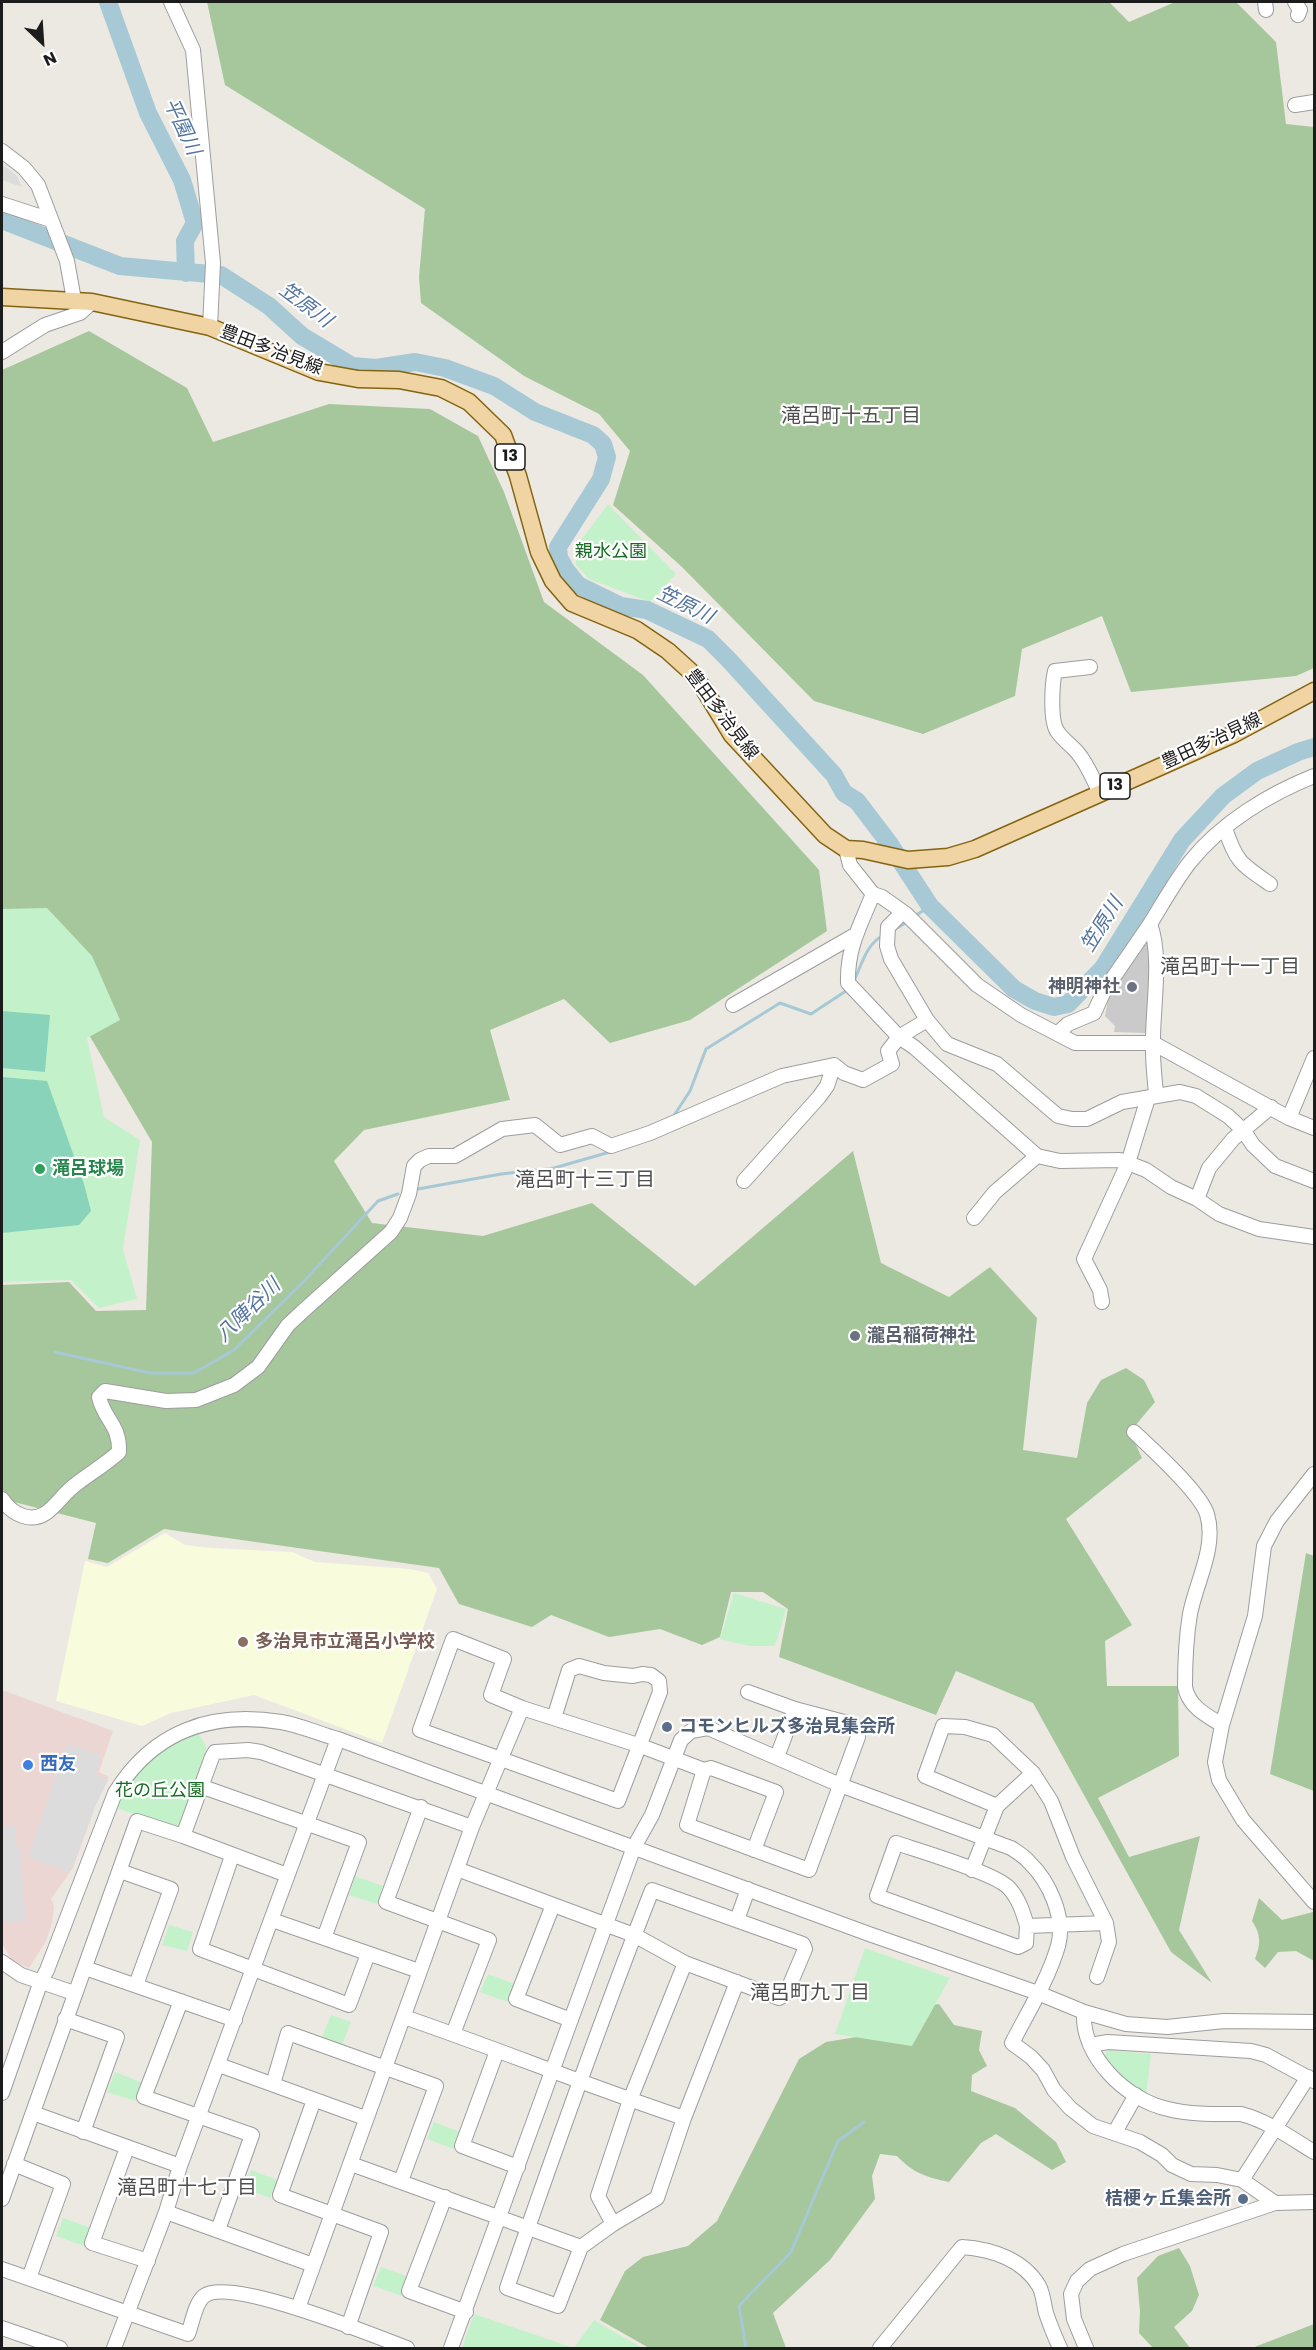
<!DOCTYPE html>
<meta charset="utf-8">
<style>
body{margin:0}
#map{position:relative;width:1316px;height:2350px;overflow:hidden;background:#ece9e2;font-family:Poppins,sans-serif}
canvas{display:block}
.frame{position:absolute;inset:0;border:3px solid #1c1c1c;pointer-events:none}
.north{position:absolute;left:12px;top:12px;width:60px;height:60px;-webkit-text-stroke:4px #fff;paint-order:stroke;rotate:155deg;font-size:16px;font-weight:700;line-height:24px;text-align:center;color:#1c1c1c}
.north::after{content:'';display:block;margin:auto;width:21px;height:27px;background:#1c1c1c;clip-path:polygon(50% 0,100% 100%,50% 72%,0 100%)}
</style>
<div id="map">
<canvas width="1316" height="2350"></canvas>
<div class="frame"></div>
<div class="north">N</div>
</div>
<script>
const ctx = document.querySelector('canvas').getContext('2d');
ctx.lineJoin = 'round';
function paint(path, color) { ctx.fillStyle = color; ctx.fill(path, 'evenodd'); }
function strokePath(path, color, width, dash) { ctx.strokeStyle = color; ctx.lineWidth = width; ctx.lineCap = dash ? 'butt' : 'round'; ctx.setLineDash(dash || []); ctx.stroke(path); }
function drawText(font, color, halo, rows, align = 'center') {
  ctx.font = font + ' Poppins,"Noto Sans JP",sans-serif'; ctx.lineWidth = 4.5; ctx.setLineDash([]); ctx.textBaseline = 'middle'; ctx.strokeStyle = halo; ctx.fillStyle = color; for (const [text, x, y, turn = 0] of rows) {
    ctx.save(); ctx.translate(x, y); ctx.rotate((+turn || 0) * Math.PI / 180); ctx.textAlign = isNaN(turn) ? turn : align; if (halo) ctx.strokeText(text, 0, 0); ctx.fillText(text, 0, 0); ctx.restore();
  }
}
paint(new Path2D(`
 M2,1690L113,1731L99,1772L109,1777L96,1804L73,1868L51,1899L54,1906L52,1923L46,1941L29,1968L12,1960L2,1944Z`), '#ebd6d3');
paint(new Path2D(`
 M165,1533L185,1545L211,1548L292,1552L315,1562L410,1569L428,1573L437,1589L382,1743L254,1695L171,1713L142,1726L56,1701L85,1561L107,1567Z`), '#f9fbdd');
paint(new Path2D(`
 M1151,936L1147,1033L1114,1032L1115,1026L1105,1016L1108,1000L1137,946Z`), '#cacaca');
paint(new Path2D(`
 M207,2H1109L1129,22L1175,2H1236L1276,42L1286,124L1314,127V668L1296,676L1131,692L1102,616L1022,649L1015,696L923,734L814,701L682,567L613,505L630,451L599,414L524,376L421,303L419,277L425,209L225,85Z
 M89,331L187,388L213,442L329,404L430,409L478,436L504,492L544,602L643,675L819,870L827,931L690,1020L610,1043L564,999L490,1030L510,1100L364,1130L334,1161L372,1223L483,1236L592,1203L695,1286L853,1151L881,1263L949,1297L990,1267L1037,1318L1023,1450L1077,1458L1087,1403L1101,1380L1126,1368L1144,1380L1155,1402L1130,1432L1142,1458L1066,1519L1132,1625L1105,1641L1107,1686H1178L1179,1756L1098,1798L1129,1857L1200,1836L1179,1930L1212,1983L1171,1952L1033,1703L956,1671L936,1715L779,1657L788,1609L763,1592H731L720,1637L702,1645L660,1629L609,1637L551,1615L532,1627L459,1604L439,1568L164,1529L108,1563L88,1559L96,1523L10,1501L2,1488V1285L69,1282L96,1311L146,1310L152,1142L72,1006L2,1000V370Z
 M1306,1553L1314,1556V1791L1270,1774Z
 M1259,1898L1282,1920L1313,1912L1314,1961L1296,1951L1278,1952L1265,1968L1255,1959C1261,1943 1261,1935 1252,1921Z
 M939,2004L954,2025L982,2031L979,2050L987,2066L972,2075L971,2091L1015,2108L1056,2142L1066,2162L1052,2170L996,2134L981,2143L949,2182C926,2177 913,2173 897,2156L880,2154L872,2176L875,2199L830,2260L773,2313L786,2348H649L600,2320L625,2271L643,2257L688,2246L717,2221L799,2059L826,2042L887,2032L902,2009Z
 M1179,2248L1190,2266L1199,2295L1192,2311L1174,2327L1190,2348H1153L1139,2333L1140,2311L1137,2278L1158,2256Z
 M1314,2324V2348H1252Z`), '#a6c79c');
paint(new Path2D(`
 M608,504L676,574L650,602L589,579L576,565V547Z
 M47,908L92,956L120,1020L87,1038L104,1117L140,1140L123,1249L137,1299L99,1308L71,1280L2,1282V909Z
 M734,1593L786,1609L775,1646H749L720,1639Z
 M197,1731L207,1748L181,1825L173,1828L114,1807L122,1790L157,1752Z
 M355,1876L383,1886L377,1904L349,1895Z
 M169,1925L193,1932L187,1951L162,1945Z
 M865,1948L950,1978L912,2046L835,2034Z
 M488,1974L515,1984L508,2002L480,1992Z
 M331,2015L351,2022L340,2050L320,2042Z
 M1108,2050L1151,2054L1146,2096L1120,2080L1104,2057Z
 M115,2072L143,2083L136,2101L107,2092Z
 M434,2122L460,2132L454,2149L427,2139Z
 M251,2170L277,2180L270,2198L245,2188Z
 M63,2218L91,2228L84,2246L56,2236Z
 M381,2267L409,2277L402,2296L373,2286Z
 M474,2314L574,2348L594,2320L642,2348H462Z`), '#c3f2ca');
paint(new Path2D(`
 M2,1011L50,1015L45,1072L2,1068Z
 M2,1077L47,1081L84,1184L91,1211L79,1225L2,1233Z`), '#89d3ba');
paint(new Path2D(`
 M2,164L17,176L22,187L2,180Z
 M67,1744L101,1755L95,1775L108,1780L96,1804L70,1872L28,1857Z
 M15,1826L16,1847H20L26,1921L2,1923V1827Z`), '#dcdcdc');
strokePath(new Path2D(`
 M915,916L930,906
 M892,931L907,922
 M854,981C862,964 866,944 884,935
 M673,1117L690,1091L706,1049L780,1003L811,1014L849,989
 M418,1189L501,1174L554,1168L610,1152
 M55,1352L150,1373H194L234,1350L306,1279L378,1201L398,1194
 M746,2348L739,2306L791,2252L838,2141L864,2122`), '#a7c8d5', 3);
strokePath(new Path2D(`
 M108,2L148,113L182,180L195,223L185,241L186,273
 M2,220L120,266L221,275L269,306L302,336L352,366L376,368L415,362L445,368L494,386L535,412L593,435L603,444L607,457L601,479L558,547L559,558L566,570L578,585L621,606L647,610L708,639L729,660L834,775L844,793L857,801L889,843L930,906L1014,989L1035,1001L1054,1007L1068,1004L1103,968L1182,840L1223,796L1257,771L1298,752L1314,747`), '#a7c8d5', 18);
const minor = new Path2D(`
 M171,2L193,50L213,263L210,327
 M1265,2L1266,10
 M1295,2L1300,10L1298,15
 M1295,105L1314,102
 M2,151L24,168L38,185L67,261L74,300
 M2,204L51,220
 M2,352L45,325L80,313L92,302
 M1090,667L1055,671C1052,684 1050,720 1057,731C1062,739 1071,745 1077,752C1087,763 1093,779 1100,793
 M1225,828C1236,862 1241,864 1270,884
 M846,849L850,865L873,894L882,897L906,914L977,985L1021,1015L1075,1043H1153L1289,1118L1314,1128
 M873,894C860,926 847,948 848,983L899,1037L914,1047L1037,1156L1060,1161L1120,1160L1146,1170L1171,1187L1197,1199L1219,1214L1259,1229L1314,1237
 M903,912L888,927L887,946L891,959L927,1020L947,1044L997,1064L1058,1116L1072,1119H1087L1122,1102L1180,1092L1196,1096L1228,1116L1243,1130L1253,1145L1275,1166L1314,1181
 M733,1005L855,935
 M1058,1033L1068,1024L1094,1013L1104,991L1150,924
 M1156,1096C1155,1078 1152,1059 1153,1040C1153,1005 1162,956 1150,924C1163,903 1175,881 1190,862C1221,823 1269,794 1314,776
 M1289,1118L1314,1058
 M744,1181L819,1097L827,1086L834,1065
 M1197,1199L1209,1168L1233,1139L1271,1107
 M974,1218L995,1192L1037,1156
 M1102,1302L1100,1290L1084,1259L1128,1163L1148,1098
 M1134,1432C1152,1449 1200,1492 1207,1514C1217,1547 1196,1582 1190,1614C1186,1638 1185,1663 1185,1687C1189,1707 1206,1715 1222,1725
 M1314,1474L1277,1521L1264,1546L1255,1616L1222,1725L1215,1762L1219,1780L1243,1820L1314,1902
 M2,1499C7,1507 14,1513 23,1516C48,1524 57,1498 75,1485C89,1474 106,1464 119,1452C120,1424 104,1420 99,1397L105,1391L166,1401L196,1400L234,1385L258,1367L288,1325L303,1311L391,1232L400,1218L409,1194L414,1166L420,1160L429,1156H455L502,1129L535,1125L560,1145L592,1136L611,1146L650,1133L782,1076L834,1065L844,1073L863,1080L892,1064L888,1051L899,1037L927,1020
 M748,1692L795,1709L848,1723L857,1729L858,1737L809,1870L687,1825L704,1770L711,1768L776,1792L754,1850
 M522,1708L491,1695L504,1659L453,1639L420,1730L618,1801L660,1692L659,1681L651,1675L642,1674L633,1676L604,1673L579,1666L569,1670L554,1718
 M777,1757L795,1709
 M200,1786L359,1842L324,1938
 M997,1806L1033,1773
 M421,1807L386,1902L489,1940L453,2034
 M183,1836L212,1757L215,1752L248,1750L261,1752L472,1827
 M232,1856L200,1949L349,2005L368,1954
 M457,1869L634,1935L685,1963L779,1998L786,1994L805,1949L803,1944L652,1890C600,2022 553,2155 507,2288L558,2306L581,2247L613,2224L657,2198L684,2118L737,1982
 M972,1870L997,1806L925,1776L943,1726L965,1727L993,1735L1033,1773L1051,1801L1073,1857L1106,1923L1109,1942L1097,1977
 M120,1871L171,1889L136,1985
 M553,1905L516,1999L571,2020
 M272,1920L419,1971
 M737,1920L748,1889
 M1027,1926C1023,1912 1019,1899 1009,1888C995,1873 920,1851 896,1843L877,1896L1018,1947L1026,1943L1027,1926L1106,1923
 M2,1962L21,1975L74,1993
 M85,1968L235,2020
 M181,2001L144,2097L252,2135L218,2230
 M1084,2012C1081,2056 1126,2100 1168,2109C1191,2115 1218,2114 1241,2114C1268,2121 1291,2138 1314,2152
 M404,2017C498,2049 590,2087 684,2118
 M65,2019L117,2037L83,2132
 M1090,2045L1108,2042L1251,2051L1266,2055L1314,2081
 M497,2051L462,2146L518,2167
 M219,2065L365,2118
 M273,2084L288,2033L436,2086L401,2181
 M2,2093L41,1981L47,1970L115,1793C153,1731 211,1711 281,1722C300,1725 319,1734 338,1739L869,1934L1038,1993L1084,2012L1126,2024L1167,2027L1224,2021L1314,2022
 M314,2100L280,2195L381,2232L348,2327
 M33,2113L180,2166
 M1115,2132L1136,2095
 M127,2148L92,2243L148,2261
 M14,2164L63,2184L29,2278
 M351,2164L581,2247
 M1242,2180L1308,2077
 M445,2197L409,2291L466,2312
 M2,2199L137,1821L183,1836L287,1875
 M166,2212L313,2265
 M613,2224L598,2196L630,2100L685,1963
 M2,2269L188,2334C192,2324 195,2303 204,2296C230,2276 374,2336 407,2348
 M298,2308L472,1827L522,1708L641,1746L704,1770
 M2,2328L60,2348
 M114,2348L166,2212L180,2166L338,1739
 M451,2348L634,1847L652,1815L681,1740L691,1731L708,1728L840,1785L1011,1848C1017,1852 1024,1856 1029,1862C1049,1881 1066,1918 1058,1946C1048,1980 1028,2012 1012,2043L1031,2057L1043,2070L1054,2090L1070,2108L1093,2126L1140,2142L1162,2155L1172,2165L1191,2174L1217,2175L1242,2180L1275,2203
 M880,2348L962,2247C991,2249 1023,2259 1039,2286C1043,2293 1044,2305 1046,2313C1050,2325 1055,2337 1060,2348
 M1086,2348L1074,2319L1071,2294L1077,2281L1090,2269L1123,2254L1275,2203L1314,2202`);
const major = new Path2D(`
 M2,297L92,302L210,327L319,372L358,379L399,380L441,388L469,402L503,435L518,476L539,552L553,581L572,603L637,630L668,651L690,671L704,689L732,735L825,835L846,849L863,850L908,860L948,857L975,849L1234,734L1314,691`);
strokePath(minor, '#9d9d9d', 16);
strokePath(major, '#836411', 19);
strokePath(minor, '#fff', 14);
strokePath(major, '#f0d4a3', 16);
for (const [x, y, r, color] of [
 [1132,987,6,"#6b7280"],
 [40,1169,6,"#2e9e5b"],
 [855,1336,6,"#6b7280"],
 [243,1642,6,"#8d6e63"],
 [667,1727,6,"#5c6f8a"],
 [28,1765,6,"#3f7fe0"],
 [1243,2199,6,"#5c6f8a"]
]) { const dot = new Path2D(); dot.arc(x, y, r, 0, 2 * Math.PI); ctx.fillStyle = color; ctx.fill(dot); strokePath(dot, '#fff', 2); }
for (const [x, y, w] of [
 [510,457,30],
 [1115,786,30]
]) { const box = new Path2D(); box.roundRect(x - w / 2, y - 13, w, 26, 4.5); ctx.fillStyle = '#fff'; ctx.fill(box); strokePath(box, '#1c1c1c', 1.5); }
drawText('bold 16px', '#1c1c1c', null, [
 ["13",510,457],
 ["13",1115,786]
]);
drawText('18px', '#1c1c1c', '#fff', [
 ["豊田多治見線",271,351,21],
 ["豊田多治見線",721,715,53],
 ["豊田多治見線",1212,742,-25]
]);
drawText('18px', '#176c23', '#fff', [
 ["親水公園",611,552],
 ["花の丘公園",160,1791]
]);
drawText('bold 18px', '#5b616d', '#fff', [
 ["神明神社",1120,987],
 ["瀧呂稲荷神社",867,1336,"left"]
], 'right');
drawText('bold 18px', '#27864d', '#fff', [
 ["滝呂球場",52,1169]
], 'left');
drawText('bold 18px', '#785e54', '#fff', [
 ["多治見市立滝呂小学校",255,1642]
], 'left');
drawText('bold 18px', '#4e5e75', '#fff', [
 ["コモンヒルズ多治見集会所",679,1727],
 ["桔梗ヶ丘集会所",1231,2199,"right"]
], 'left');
drawText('bold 18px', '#366cbe', '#fff', [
 ["西友",40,1765]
], 'left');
drawText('italic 20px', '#5475a0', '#fff', [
 ["平園川",181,127,65],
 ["笠原川",305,306,37],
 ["笠原川",685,606,26],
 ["笠原川",1103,925,-58],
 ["八陣谷川",249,1311,-44]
]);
drawText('20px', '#4f4f4f', '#fff', [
 ["滝呂町十五丁目",851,417],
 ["滝呂町十一丁目",1230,968],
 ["滝呂町十三丁目",585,1181],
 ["滝呂町九丁目",810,1994],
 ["滝呂町十七丁目",187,2189]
]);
</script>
